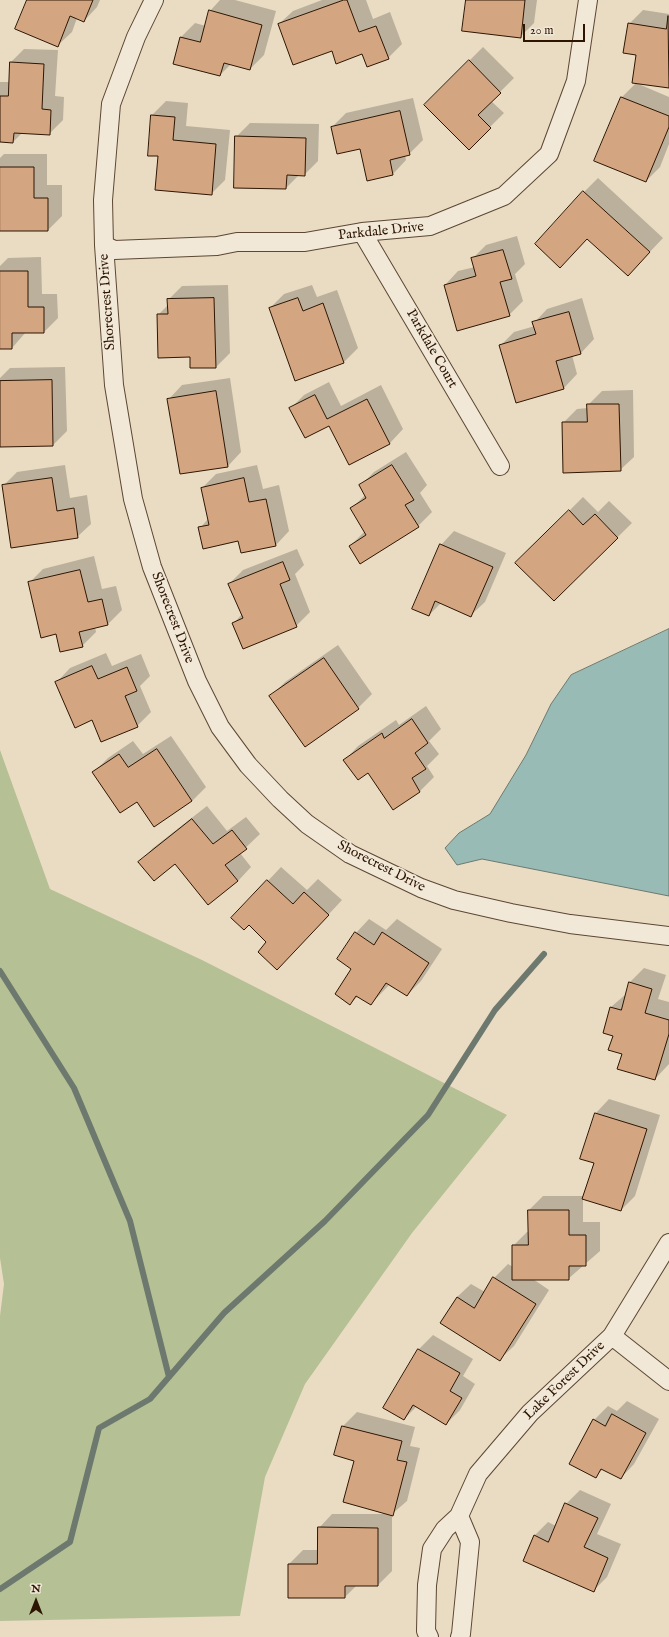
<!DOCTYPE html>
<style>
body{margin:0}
#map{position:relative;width:669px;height:1637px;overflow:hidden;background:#eadcc3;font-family:"IM FELL English",serif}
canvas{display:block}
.north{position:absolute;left:16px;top:1581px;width:40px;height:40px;-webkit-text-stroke:3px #f1e8d8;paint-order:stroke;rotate:0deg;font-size:11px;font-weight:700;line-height:16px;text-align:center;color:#2d1502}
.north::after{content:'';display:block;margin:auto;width:14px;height:18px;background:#2d1502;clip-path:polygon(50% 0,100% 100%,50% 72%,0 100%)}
.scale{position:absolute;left:523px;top:24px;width:62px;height:18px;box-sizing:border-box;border:2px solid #2d1502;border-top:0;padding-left:5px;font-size:12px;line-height:14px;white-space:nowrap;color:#2d1502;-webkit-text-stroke:3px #f1e8d8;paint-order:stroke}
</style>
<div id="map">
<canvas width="669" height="1637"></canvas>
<div class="north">N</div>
<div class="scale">20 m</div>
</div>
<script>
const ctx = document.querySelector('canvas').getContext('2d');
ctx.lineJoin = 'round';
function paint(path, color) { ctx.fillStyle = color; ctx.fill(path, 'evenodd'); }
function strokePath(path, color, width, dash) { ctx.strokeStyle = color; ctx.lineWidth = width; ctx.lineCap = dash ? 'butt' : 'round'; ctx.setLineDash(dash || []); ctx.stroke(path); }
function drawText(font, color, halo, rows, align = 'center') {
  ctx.font = font + ' "IM FELL English",serif'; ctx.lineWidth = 3.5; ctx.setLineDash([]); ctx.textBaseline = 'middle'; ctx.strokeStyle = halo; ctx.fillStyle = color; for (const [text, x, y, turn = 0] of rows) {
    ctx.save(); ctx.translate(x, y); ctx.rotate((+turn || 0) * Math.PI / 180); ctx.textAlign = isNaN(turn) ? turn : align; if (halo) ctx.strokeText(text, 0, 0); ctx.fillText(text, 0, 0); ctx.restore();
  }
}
paint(new Path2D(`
 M0,750L50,889L202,960L507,1115L412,1233L305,1384L265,1477L240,1616L0,1621V1316L4,1284L0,1258Z`), '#b6c095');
const water = new Path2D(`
 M669,629V896L482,859L457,865L445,848L459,833L490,814L526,755L551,704L571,675Z`);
paint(water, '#98bbb6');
strokePath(water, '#6d796e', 1);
paint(new Path2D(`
 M28,0H100L97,7L84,21L77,18L72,32L58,45Z
 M220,0H235L276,11L264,55L250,69L231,64L220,75L174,63L181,37L195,23L206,26L210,11Z
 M322,0H366L373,19L390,12L402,44L388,58L332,50L279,24L293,11Z
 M467,0H537L534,23L520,37Z
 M643,10L669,14L668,87L637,54L629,24Z
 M483,47L514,78L491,101L504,113L469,148L425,105Z
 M24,49L58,50L55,96L64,97L63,120L49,134L22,133L13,142L0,141V82H10L11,62Z
 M636,83L669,97V144L660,167L646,181L596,160L622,97Z
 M413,98L423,140L409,154L405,155L406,160L393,174L361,147L332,127L346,113Z
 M166,101L188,103L186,126L230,130L225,180L211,194L152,115Z
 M250,123L319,124L318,161L304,175H299L286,188L236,137Z
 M4,154H47V185H62V216L48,230H0V158Z
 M598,178L663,238L628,275L584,192Z
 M517,236L525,264L515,274L523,301L509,315L445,285L458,271L475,267L472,259L486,245Z
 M41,257L42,294H57L58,318L44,332H26L12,348H0V266L8,258Z
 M228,285L230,353L216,367H191L190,356L158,315L169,304L168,300L182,286Z
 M312,285L317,297L337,290L358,348L344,362L295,379L270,308L284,294Z
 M582,298L594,339L581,353L572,355L577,374L564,388L500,346L514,332L535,326L534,323L547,309Z
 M65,367L67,431L53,445L0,446V378L10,368Z
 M230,378L241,452L228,466L169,399L182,385Z
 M329,382L341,406L381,385L403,429L390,443L349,464L329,424L291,408L304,395Z
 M633,390L634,457L620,470L563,423L577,409L588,408V405L602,391Z
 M406,452L427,485L420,493L432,512L418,526L350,546L365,531L351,509L366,494L360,486L374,472Z
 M65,465L70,498L87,495L91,524L77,537L3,486L17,472Z
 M257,465L263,489L279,485L289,531L276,545L239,540L200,528L209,518L202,488L216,474Z
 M583,497L598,512L609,501L632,523L554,600L517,563Z
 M454,531L506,553L485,602L471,615L441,603L429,615L441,545Z
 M297,549L304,565L295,574L310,612L296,626L234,623L242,614L229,584L243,570Z
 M94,556L102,589L116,586L122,610L108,624L95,627L96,632L82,646L57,633L29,583L43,569Z
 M338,645L372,694L358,708L305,745L271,696L285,682Z
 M106,653L112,666L141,654L150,676L140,686L151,712L137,726L57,682L70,668Z
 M426,706L441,729L429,741L439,754L427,766L434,777L420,791L393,809L368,772L345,760L358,746L396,720L399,725Z
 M171,736L206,787L192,801H137L94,772L108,758L133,741L143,754Z
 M207,806L227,831L246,817L260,834L240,853L251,867L238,881L175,862H140L153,848Z
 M281,867L307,890L318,879L342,900L291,955L268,942L249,924L233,918Z
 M369,919L386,930L397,919L442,949L421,981L407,995L390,984L371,1004L358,996L350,1004L356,933Z
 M644,968L666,975L658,999L669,1002V1064L655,1079L623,1054L614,1035L611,1007L626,994L630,982Z
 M609,1099L660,1115L635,1196L621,1210L583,1198V1222H600V1251L568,1279H533L549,1290L514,1346L500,1359L457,1297L471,1284L485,1292L494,1278L508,1264L513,1267V1246L527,1232H529V1210L543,1196H584L595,1162L581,1158L596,1113Z
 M433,1335L473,1359L463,1376L475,1384L460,1410L446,1424L417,1406L404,1419L385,1408L419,1349Z
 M627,1401L659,1419L634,1464L621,1478L603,1469L595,1477L594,1420L608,1406L617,1411Z
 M357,1412L415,1427L410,1446L420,1448L407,1501L392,1514V1571L378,1585H357L345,1597L289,1564L303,1550H318L319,1528L332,1514H389L355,1460L336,1455L343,1426Z
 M580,1490L611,1504L597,1534L621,1544L607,1577L593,1591L534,1536L548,1522L556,1526L566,1504Z`), '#0003');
strokePath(new Path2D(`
 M0,971L74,1088L130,1221L169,1377
 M0,1589L70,1542L99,1428L150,1399L224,1313L325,1221L428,1115L495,1010L544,954`), '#6d796e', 6);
const building = new Path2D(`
 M27,0H93L84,22L70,16L58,47L15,29Z
 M344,0H347L359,32L376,26L389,59L367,67L362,54L336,64L332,51L293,65L278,24Z
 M466,0H525L521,38L462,31Z
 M209,10L262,25L250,70L224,63L220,76L173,64L180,37L200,42Z
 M668,16L669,88L632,83L636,55L623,53L628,23L666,29Z
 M469,60L501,93L478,115L491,128L469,150L424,105Z
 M10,62L44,64L42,109L51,110L50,135L14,133L13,143L0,142V96H8Z
 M621,97L669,116V127L646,182L594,161Z
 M400,111L410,155L390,160L393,175L367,181L360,149L337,154L331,127Z
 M151,115L175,117L173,140L216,144L212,195L155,190L158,156H148Z
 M235,136L306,138L305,176L287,175L286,189L234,188Z
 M0,167H34V198H48V231H0Z
 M583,191L650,252L628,276L587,239L560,268L535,244Z
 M503,250L512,279L500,282L510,316L457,331L444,285L476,276L471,258Z
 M0,271H28V307H44V333H12V349H0Z
 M214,298L216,368H190V357L158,358L157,314H168L167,299Z
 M298,298L303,311L323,303L344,363L295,381L269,308Z
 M569,312L581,354L556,361L564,389L516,403L499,345L536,334L532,322Z
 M52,380L53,446L0,447V381Z
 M216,391L228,467L180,474L167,399Z
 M315,395L327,419L367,399L390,444L349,465L329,426L305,438L289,408Z
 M587,404H619L621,471L563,473L562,422H587Z
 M392,465L414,500L405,505L419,527L360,564L349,546L366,535L350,508L366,498L359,485Z
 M52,478L57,511L74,508L78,538L11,548L2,485Z
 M244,478L249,502L266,499L276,546L241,553L238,541L203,549L198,527L209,525L201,488Z
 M569,510L583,525L595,514L618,538L554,601L515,563Z
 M440,544L493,567L471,617L435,601L429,616L412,609Z
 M283,562L290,580L280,584L297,627L243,649L232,623L243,618L228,584Z
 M80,570L88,602L102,599L108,625L79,632L83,647L60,652L56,634L41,638L28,582Z
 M324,658L359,709L305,747L269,696Z
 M92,666L98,679L127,667L137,691L125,696L138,727L101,742L92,720L75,728L55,682Z
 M412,719L428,743L415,753L426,769L412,778L420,792L393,810L368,773L358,780L343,760L382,733L384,738Z
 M157,749L192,801L154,827L137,802L120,813L92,772L119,754L128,767Z
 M192,819L213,844L232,830L247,849L225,865L238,881L208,905L175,864L154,881L138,862Z
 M267,880L293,904L304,892L329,915L277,970L258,952L266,942L249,925L244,930L231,918Z
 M355,932L374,945L382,932L429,963L407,996L386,983L371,1005L356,996L350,1005L335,994L351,969L337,959Z
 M629,982L652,989L645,1013L669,1020V1034L655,1080L617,1069L622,1054L608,1050L613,1036L603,1033L610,1007L621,1010Z
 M595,1113L647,1129L621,1211L582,1199L594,1163L580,1159Z
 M528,1210H569V1235H586V1266H569V1280H512V1245H528Z
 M493,1277L536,1304L500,1361L440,1323L457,1297L474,1308Z
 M418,1349L460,1373L450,1391L462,1398L446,1425L413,1405L404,1420L383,1408Z
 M612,1414L646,1433L621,1479L601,1469L596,1478L569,1464L593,1419L605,1426Z
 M342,1426L402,1441L397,1460L407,1462L393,1516L343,1502L354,1461L334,1455Z
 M565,1503L598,1518L584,1547L608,1558L594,1592L523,1561L534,1535L548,1542Z
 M318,1527L378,1528V1586H345V1598H288V1564H317Z`);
paint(building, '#d4a581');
strokePath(building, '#2d1502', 1);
const minor = new Path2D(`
 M154,0L136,37L111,104L103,200L104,245L114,385L133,499L152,567L197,681L220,727L248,765L280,799L307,824L350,854L421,888L454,900L511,913L570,924L669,936
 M362,232L500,466
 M104,245L114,250L217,246L237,242H305L362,232L430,226L504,196L549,154L576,81L588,0
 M612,1336L669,1381
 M459,1516L470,1542L461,1634L460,1637
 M429,1637L426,1631L427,1585L432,1549L445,1529L459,1516L478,1474L530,1413L612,1336L669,1243`);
strokePath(minor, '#5c4732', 20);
strokePath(minor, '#f1e8d8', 18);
drawText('14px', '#2d1502', '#f1e8d8', [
 ["Parkdale Drive",381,232,-6],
 ["Shorecrest Drive",108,302,-94],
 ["Parkdale Court",431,349,60],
 ["Shorecrest Drive",172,618,69],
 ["Shorecrest Drive",381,867,27],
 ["Lake Forest Drive",565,1381,-44]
]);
</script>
